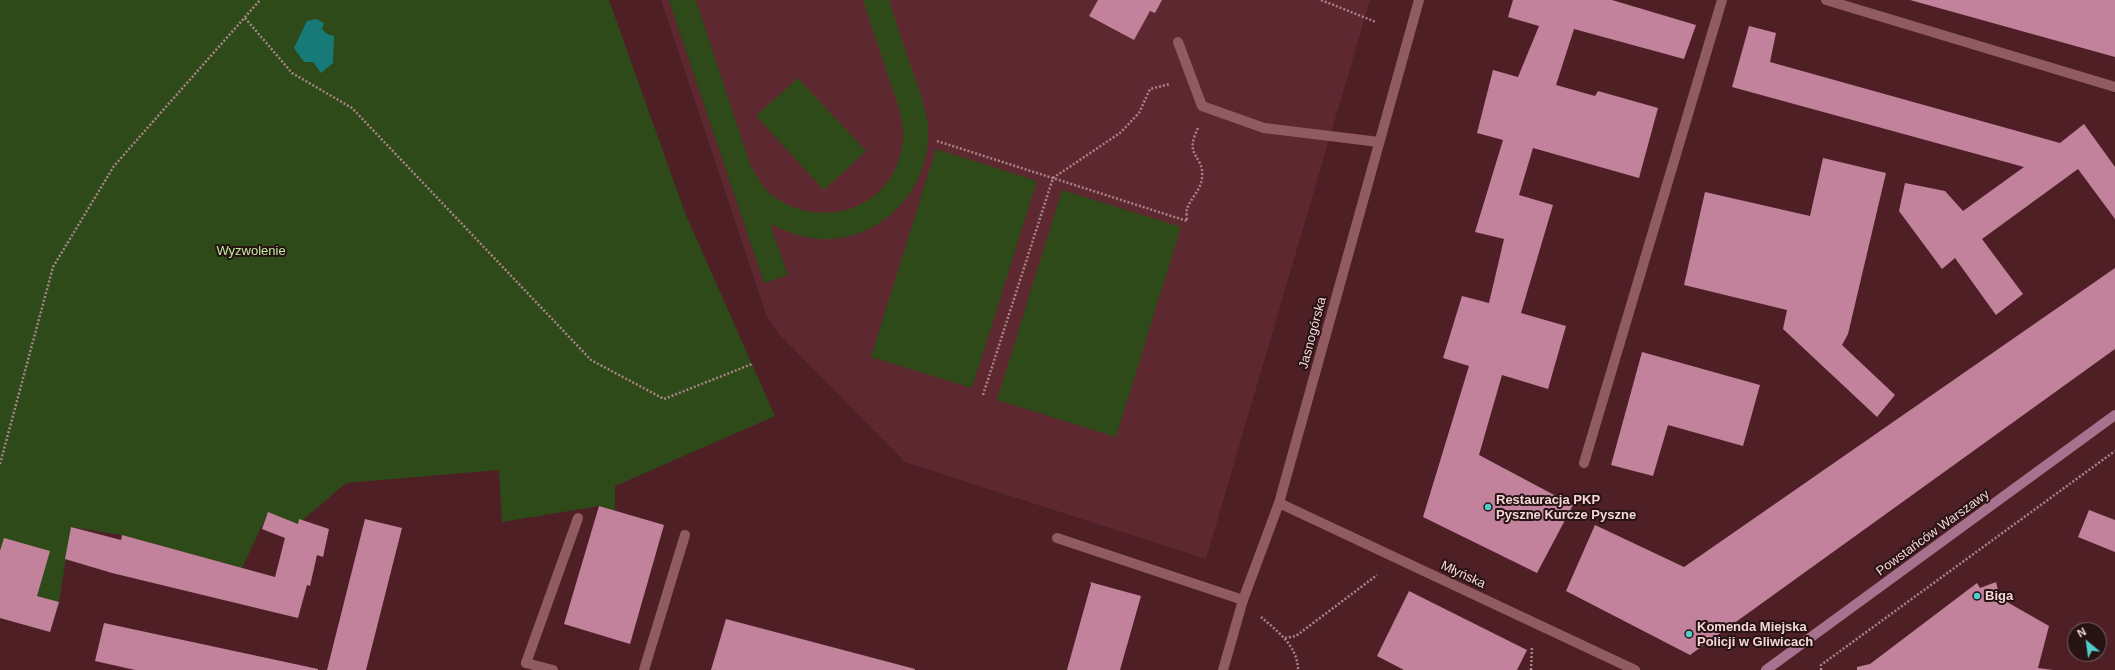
<!DOCTYPE html>
<meta charset="utf-8">
<style>
body{margin:0}
#map{position:relative;width:2115px;height:670px;overflow:hidden;background:#4e2026;font-family:Helvetica,sans-serif}
canvas{display:block}
.north{position:absolute;left:2067px;top:622px;width:40px;height:40px;box-sizing:border-box;background:#271214;border:1px solid #7a6062;border-radius:50%;rotate:331deg;font-size:11px;font-weight:700;line-height:16px;text-align:center;color:#f6d6d8}
.north::after{content:'';display:block;margin:auto;width:14px;height:18px;background:#53cdcb;clip-path:polygon(50% 0,100% 100%,50% 72%,0 100%)}
</style>
<div id="map">
<canvas width="2115" height="670"></canvas>
<div class="north">N</div>
</div>
<script>
const ctx = document.querySelector('canvas').getContext('2d');
ctx.lineJoin = 'round';
function paint(path, color) { ctx.fillStyle = color; ctx.fill(path, 'evenodd'); }
function strokePath(path, color, width, dash) { ctx.strokeStyle = color; ctx.lineWidth = width; ctx.lineCap = dash ? 'butt' : 'round'; ctx.setLineDash(dash || []); ctx.stroke(path); }
function drawText(font, color, halo, rows, align = 'center') {
  ctx.font = font + ' Helvetica,sans-serif'; ctx.lineWidth = 4; ctx.setLineDash([]); ctx.textBaseline = 'middle'; ctx.strokeStyle = halo; ctx.fillStyle = color; for (const [text, x, y, turn = 0] of rows) {
    ctx.save(); ctx.translate(x, y); ctx.rotate((+turn || 0) * Math.PI / 180); ctx.textAlign = isNaN(turn) ? turn : align; if (halo) ctx.strokeText(text, 0, 0); ctx.fillText(text, 0, 0); ctx.restore();
  }
}
paint(new Path2D(`
 M661,0H1370L1206,559L905,462L778,333L767,317Z`), '#5d282f');
paint(new Path2D(`
 M0,0H609L685,213L775,416L615,486V511L599,506L502,522L499,470L346,483L298,524L268,513L242,568L122,535L71,527L59,602L50,632L0,618Z
 M669,0H696L750,164C756,175 763,189 773,196C826,234 900,205 903,137C904,117 895,97 889,78C880,52 872,26 863,0H889C897,26 906,52 915,78C920,94 927,110 928,127C932,187 883,241 822,239C803,238 787,232 770,224L788,275L764,283Z
 M798,78L866,151L824,190L756,116Z
 M936,149L1037,181L972,388L871,357Z
 M1062,190L1181,227L1116,437L997,400Z`), '#2e4a19');
paint(new Path2D(`
 M316,19L324,23L322,29L327,34L334,36L333,63L321,73L313,62H304L294,48L307,21Z`), '#177a79');
paint(new Path2D(`
 M1098,0H1162L1155,13L1150,11L1134,40L1089,16Z
 M1513,0H1612L1696,25L1684,59L1574,29L1556,85L1595,96L1598,91L1658,108L1639,178L1533,148L1519,195L1553,205L1521,313L1566,326L1548,389L1502,375L1479,455L1573,505L1537,573L1423,517L1469,366L1443,358L1462,296L1489,303L1504,239L1475,232L1503,140L1477,133L1493,70L1518,77L1539,26L1508,17Z
 M1910,0H2115V57Z
 M1749,26L1776,33L1770,62L2060,143L2084,124L2115,167V219L2078,169L1982,239L2023,294L1996,315L1955,258L1942,269L1899,211L1905,183L1945,191L1963,211L2024,167L1732,87Z
 M1823,158L1886,173L1848,334L1842,345L1895,395L1877,417L1783,329L1787,310L1684,285L1705,192L1810,216Z
 M2115,268V349L1690,655L1566,591L1595,525L1684,567Z
 M1642,352L1760,385L1743,446L1668,425L1653,476L1611,465Z
 M599,506L664,525L630,644L564,624Z
 M2089,510L2115,520V552L2078,537Z
 M268,512L298,524L299,519L329,529L323,557L317,555L310,586L307,585L298,618L112,573L65,559L71,527L121,540L122,535L275,577L285,538L262,529Z
 M365,519L402,528L366,670H327Z
 M4,538L50,551L37,596L59,602L50,632L0,618V551Z
 M1090,582L1141,596L1120,670H1067L1091,584Z
 M1996,582L2000,598L2049,626L2038,668L2053,670H1857V667L1870,664L1977,583L1980,588Z
 M1409,591L1527,650L1517,670H1404L1377,656Z
 M726,619L915,669V670H711Z
 M104,623L318,669V670H135L95,661Z`), '#c2829c');
strokePath(new Path2D(`
 M1321,0L1376,22
 M245,18L292,73L352,108L591,360L664,399L752,364
 M937,141L1187,221C1187,218 1186,212 1187,209C1190,199 1201,190 1202,178C1205,155 1183,158 1198,128
 M983,395L1053,178L1120,133L1139,113L1150,89L1170,84
 M0,464L53,267L114,166L260,0
 M1261,617C1277,631 1298,646 1298,670
 M1285,638L1296,636L1377,575
 M1531,670L1532,647
 M1821,670V665L2115,451`), '#a98387', 2.5, [2, 2]);
strokePath(new Path2D(`
 M1826,0L2115,87
 M1178,42L1202,106L1264,128L1379,142
 M1584,463L1722,0
 M1057,538L1243,600
 M526,663L578,518
 M644,670L685,535`), '#915c61', 10);
strokePath(new Path2D(`
 M1279,503L1635,670
 M526,663L553,670
 M1223,670L1243,600L1279,503L1419,0`), '#915c61', 10);
strokePath(new Path2D(`
 M1766,670L2115,415`), '#a6728d', 10);
for (const [x, y, r, color] of [
 [1488,507,4,"#53cdcb"],
 [1977,596,4,"#53cdcb"],
 [1689,634,4,"#53cdcb"]
]) { const dot = new Path2D(); dot.arc(x, y, r, 0, 2 * Math.PI); ctx.fillStyle = color; ctx.fill(dot); strokePath(dot, '#271214', 1.5); }
drawText('13px', '#bcec9d', '#271214', [
 ["Wyzwolenie",251,251]
]);
drawText('13px', '#f6d6d8', '#271214', [
 ["Jasnogórska",1313,333,-75],
 ["Powstańców Warszawy",1933,533,-36],
 ["Młyńska",1463,575,25]
]);
drawText('bold 13px', '#f6d6d8', '#271214', [
 ["Restauracja PKP",1496,500],
 ["Pyszne Kurcze Pyszne",1496,515],
 ["Biga",1985,596],
 ["Komenda Miejska",1697,627],
 ["Policji w Gliwicach",1697,642]
], 'left');
</script>
